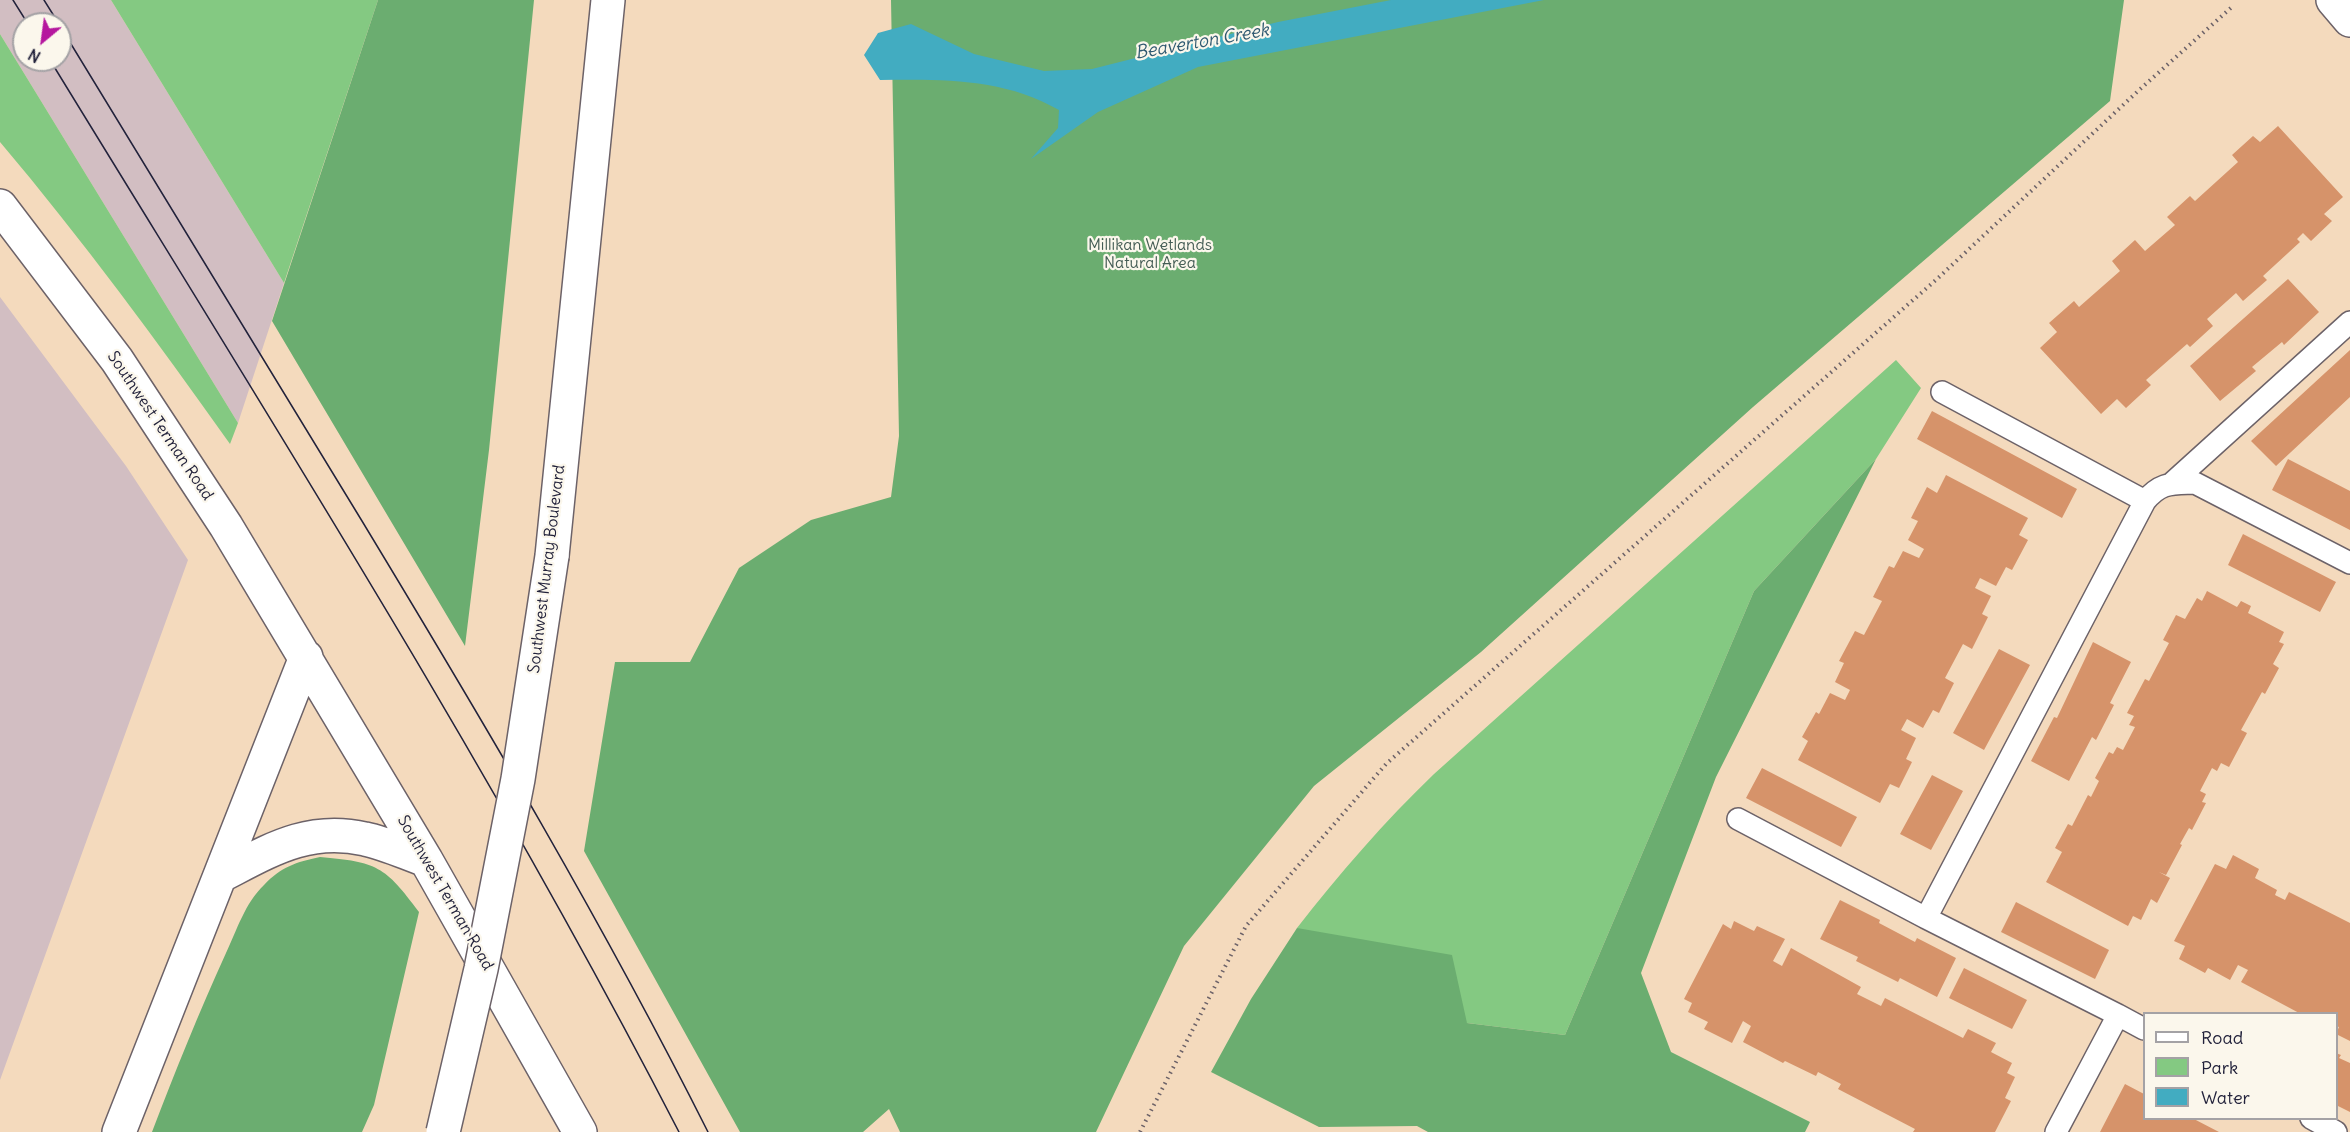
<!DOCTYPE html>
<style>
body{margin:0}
#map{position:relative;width:2350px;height:1132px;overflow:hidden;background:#f4dabd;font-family:Delius,sans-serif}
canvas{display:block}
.legend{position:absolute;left:2143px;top:1012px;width:195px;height:108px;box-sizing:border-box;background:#fbf7ec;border:2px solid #a4a2a5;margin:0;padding:8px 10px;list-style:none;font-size:18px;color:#22223b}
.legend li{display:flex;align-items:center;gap:12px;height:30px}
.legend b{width:30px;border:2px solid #a4a2a5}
.north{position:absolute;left:12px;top:12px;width:60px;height:60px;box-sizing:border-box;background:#fbf7ec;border:2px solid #a4a2a5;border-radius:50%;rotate:209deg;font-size:16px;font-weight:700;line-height:24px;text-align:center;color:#22223b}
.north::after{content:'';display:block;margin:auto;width:21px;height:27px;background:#b5179e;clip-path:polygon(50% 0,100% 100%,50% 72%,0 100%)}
</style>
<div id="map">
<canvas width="2350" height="1132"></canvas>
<ul class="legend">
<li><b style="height:8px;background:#fff"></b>Road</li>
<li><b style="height:16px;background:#84c982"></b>Park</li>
<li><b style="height:16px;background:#42acc1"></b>Water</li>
</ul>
<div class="north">N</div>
</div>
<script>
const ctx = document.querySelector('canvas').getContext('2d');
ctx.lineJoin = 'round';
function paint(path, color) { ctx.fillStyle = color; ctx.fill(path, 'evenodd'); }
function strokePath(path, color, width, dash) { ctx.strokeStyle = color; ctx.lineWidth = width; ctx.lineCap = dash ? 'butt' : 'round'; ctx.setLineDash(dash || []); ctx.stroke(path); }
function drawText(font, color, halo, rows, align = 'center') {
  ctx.font = font + ' Delius,sans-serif'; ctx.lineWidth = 4.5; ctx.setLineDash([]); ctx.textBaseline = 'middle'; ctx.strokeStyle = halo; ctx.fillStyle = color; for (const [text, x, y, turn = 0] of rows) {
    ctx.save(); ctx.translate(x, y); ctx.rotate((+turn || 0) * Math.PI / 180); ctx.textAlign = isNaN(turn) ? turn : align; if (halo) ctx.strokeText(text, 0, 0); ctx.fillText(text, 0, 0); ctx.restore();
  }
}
paint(new Path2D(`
 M0,0H111L284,283L238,423L0,34ZM24,24H60V60H24Z
 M0,297L126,466L188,560L0,1080Z`), '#d2bec2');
paint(new Path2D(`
 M111,0H378L284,283Z
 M0,34L238,423L230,444C157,341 82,239 0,142Z
 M1896,360L1921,388L1876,459L1754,591L1565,1035L1467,1023L1297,928C1340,873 1384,822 1434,774Z`), '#84c982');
paint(new Path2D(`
 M378,0H534L489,450L465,646L272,321Z
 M891,0H2124L2110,101L1753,407L1481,652L1314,786L1184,946L1096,1132H900L889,1109L863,1132H740L584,851L615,662H690L739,568L811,520L891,497L899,436Z
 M1876,459L1716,777L1641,973L1671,1052L1810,1122L1805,1132H1428L1417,1126L1319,1127L1211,1072L1251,999L1297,928L1452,955L1467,1023L1565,1035L1754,591Z
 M320,857C377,862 385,866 419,912L374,1105L362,1132H152C175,1072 199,1012 226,953C237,930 245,903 264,885C281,867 296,862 320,857Z`), '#6bad70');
paint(new Path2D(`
 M1391,0H1544L1198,67L1098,112L1031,159L1058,128L1059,110C1004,78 942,79 880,80L864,55L878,33L911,24L974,54L1044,71L1092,69L1278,22Z`), '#42acc1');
paint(new Path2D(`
 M2278,126L2343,197L2324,214L2332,221L2311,241L2303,233L2297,239L2300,242L2263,276L2267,280L2243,301L2236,293L2207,319L2213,326L2190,347L2187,344L2146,380L2151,385L2126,408L2117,399L2101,414L2040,348L2057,332L2049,323L2074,301L2079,307L2120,271L2112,261L2135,240L2145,251L2175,225L2167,217L2190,196L2195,201L2238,162L2232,155L2253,136L2260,142Z
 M2288,279L2319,312L2284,345L2282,342L2252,367L2256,371L2220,401L2190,366Z
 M2350,350V397L2276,466L2251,441Z
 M1932,411L2077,489L2062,518L1917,439Z
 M2288,459L2350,491V530L2272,490Z
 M1946,475L2028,518L2019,535L2028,540L2012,570L2006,567L1996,586L1980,578L1975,588L1991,596L1982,614L1988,617L1972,649L1963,644L1945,678L1954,683L1939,713L1933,710L1923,728L1907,719L1901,730L1916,738L1906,759L1912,762L1899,788L1890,784L1880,803L1798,760L1808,741L1802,737L1816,712L1819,714L1830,693L1845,700L1850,690L1835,682L1844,663L1839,661L1855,631L1864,635L1882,601L1873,597L1889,566L1894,568L1903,551L1919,558L1924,549L1908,540L1918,521L1911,518L1927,487L1937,493Z
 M2243,534L2336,582L2320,612L2228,565Z
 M2207,591L2237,607L2241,601L2251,606L2248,613L2284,632L2279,642L2284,644L2273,664L2279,668L2265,694L2262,692L2241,730L2247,733L2229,767L2221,763L2217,771L2212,768L2200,791L2206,794L2202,802L2206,803L2192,830L2189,828L2180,844L2182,845L2166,875L2159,872L2170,878L2157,903L2151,899L2141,920L2133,916L2128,926L2046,882L2062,852L2055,848L2068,824L2072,826L2088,795L2091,797L2099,781L2095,778L2109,752L2113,754L2117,747L2123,750L2135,727L2129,725L2134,716L2127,713L2145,679L2149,681L2169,643L2163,640L2176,615L2185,619L2197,598L2202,601Z
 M2093,642L2131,662L2110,703L2114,705L2096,740L2092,737L2069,781L2031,761L2054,717L2057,718Z
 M1999,649L2030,665L1984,750L1953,733Z
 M1762,768L1857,817L1841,847L1746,798Z
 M1932,775L1963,791L1931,850L1900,834Z
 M2233,855L2259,869L2255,878L2277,890L2275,895L2285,900L2289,892L2350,923V1041L2336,1034L2339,1027L2336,1026V1014H2301L2241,982L2248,970L2238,965L2230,980L2208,968L2205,973L2179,959L2185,946L2174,941L2215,864L2226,869Z
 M1840,900L1880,920L1879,923L1915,942L1917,938L1956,958L1937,997L1900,978L1898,982L1856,961L1858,957L1820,939Z
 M2016,902L2109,950L2095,979L2001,932Z
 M1734,921L1754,931L1757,926L1785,939L1773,961L1782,966L1791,948L1861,987L1857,994L1881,1006L1885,998L1963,1038L1968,1029L1996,1043L1991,1052L2012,1063L2007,1073L2015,1077L2005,1098L2011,1101L1995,1132H1913L1915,1129L1838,1089L1841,1084L1818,1072L1816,1076L1785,1061L1783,1063L1743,1042L1751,1026L1743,1021L1732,1043L1704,1029L1708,1022L1688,1012L1692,1003L1684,999L1723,924L1731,929Z
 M1964,968L2027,1000L2012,1029L1949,998Z
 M2336,1053L2341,1055L2339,1058L2350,1063V1112L2336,1105Z
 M2125,1084L2144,1094V1118H2192L2219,1132H2100Z`), '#d6936a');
const service = new Path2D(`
 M1942,392L2145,501
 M2171,484L2350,322
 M1738,819L1926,918
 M2118,1015L2144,1029
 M2311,1118L2336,1132
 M2056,1132L2118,1015L1926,918L2145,501C2161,482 2171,484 2195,483L2350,563`);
const tertiary = new Path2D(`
 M2333,0L2350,20
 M0,206L117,360L226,526L426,860L580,1132
 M220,876C269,851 307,826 365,839C385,843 406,853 426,860
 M119,1132L306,657`);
const primary = new Path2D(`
 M552,556L608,0`);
strokePath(service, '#6c6268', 24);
strokePath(tertiary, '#6c6268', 36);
strokePath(primary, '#6c6268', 36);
strokePath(new Path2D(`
 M1140,1132L1246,926L1386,764L1937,279L2137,92L2233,6`), '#6c6268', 4, [1.5, 4.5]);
strokePath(service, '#fff', 21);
strokePath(tertiary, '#fff', 33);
strokePath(primary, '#fff', 33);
strokePath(new Path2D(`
 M13,0L28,24
 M44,0L59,24
 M60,26C161,190 262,355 362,521C483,721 603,923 708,1132
 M50,60C266,413 489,763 679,1132`), '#22223b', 1.5);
const primaryBridge = new Path2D(`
 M443,1132L481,969L518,779L552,556`);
strokePath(primaryBridge, '#6c6268', 36, []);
strokePath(primaryBridge, '#fff', 33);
drawText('16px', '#445c54', '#fbf7ec', [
 ["Millikan Wetlands",1150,245],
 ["Natural Area",1150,263]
]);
drawText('16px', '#22223b', '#fbf7ec', [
 ["Southwest Terman Road",160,426,56],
 ["Southwest Murray Boulevard",547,569,-83],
 ["Southwest Terman Road",445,893,60]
]);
drawText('italic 18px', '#2f5971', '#fbf7ec', [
 ["Beaverton Creek",1202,42,-10]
]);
</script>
